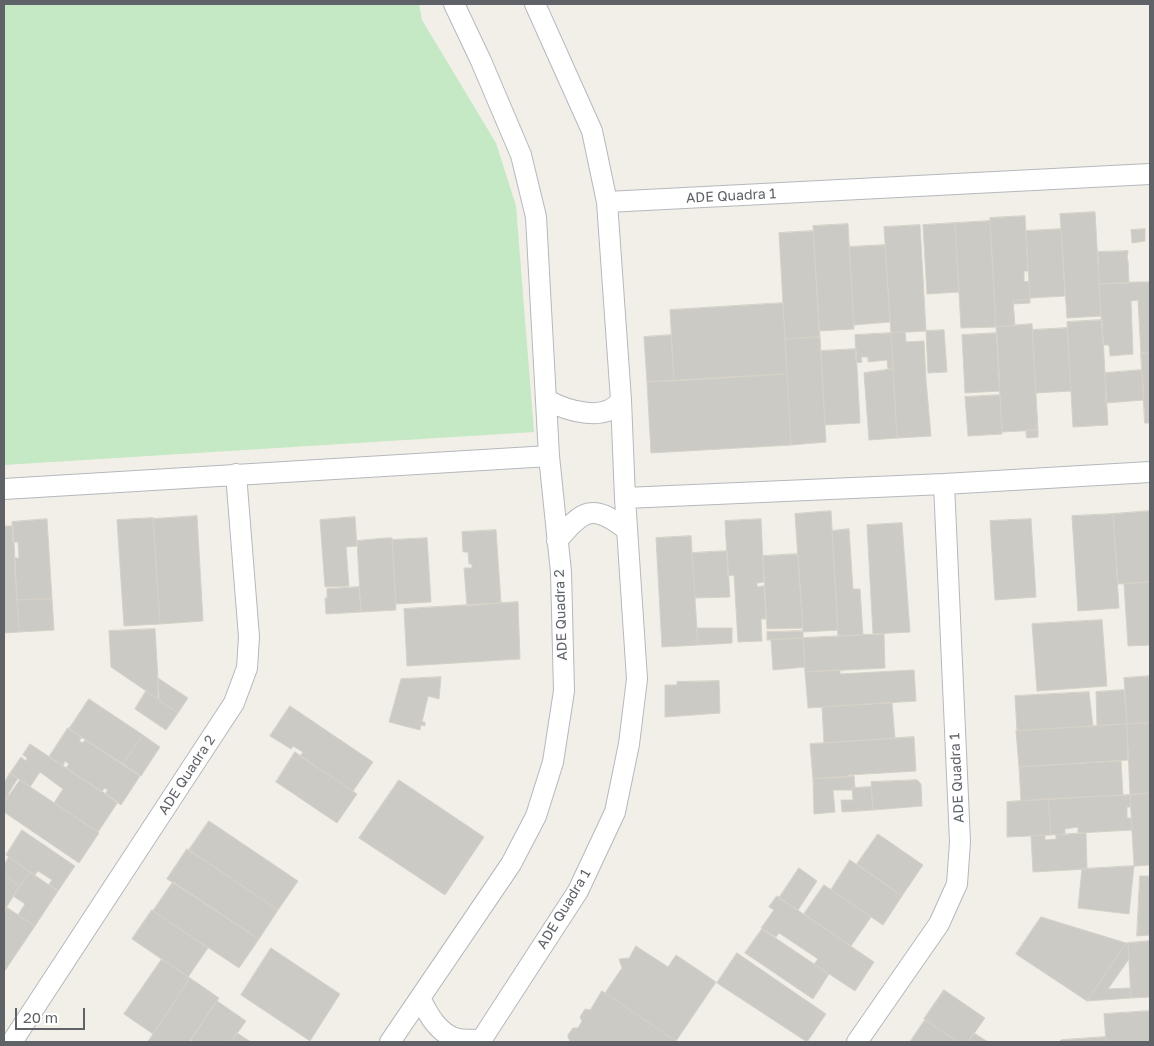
<!DOCTYPE html>
<style>
body{margin:0}
#map{position:relative;width:1154px;height:1046px;overflow:hidden;background:#f1efe8;font-family:"Golos Text",sans-serif}
canvas{display:block}
.frame{position:absolute;inset:0;border:5px solid #5f6368;pointer-events:none}
.scale{position:absolute;left:15px;top:1008px;width:70px;height:22px;box-sizing:border-box;border:2px solid #5f6368;border-top:0;padding-left:6px;font-size:15px;line-height:18px;white-space:nowrap;color:#5f6368;-webkit-text-stroke:4px #fff;paint-order:stroke}
</style>
<div id="map">
<canvas width="1154" height="1046"></canvas>
<div class="frame"></div>
<div class="scale">20 m</div>
</div>
<script>
const ctx = document.querySelector('canvas').getContext('2d');
ctx.lineJoin = 'round';
function paint(path, color) { ctx.fillStyle = color; ctx.fill(path, 'evenodd'); }
function strokePath(path, color, width, dash) { ctx.strokeStyle = color; ctx.lineWidth = width; ctx.lineCap = dash ? 'butt' : 'round'; ctx.setLineDash(dash || []); ctx.stroke(path); }
function drawText(font, color, halo, rows, align = 'center') {
  ctx.font = font + ' "Golos Text",sans-serif'; ctx.lineWidth = 4; ctx.setLineDash([]); ctx.textBaseline = 'middle'; ctx.strokeStyle = halo; ctx.fillStyle = color; for (const [text, x, y, turn = 0] of rows) {
    ctx.save(); ctx.translate(x, y); ctx.rotate((+turn || 0) * Math.PI / 180); ctx.textAlign = isNaN(turn) ? turn : align; if (halo) ctx.strokeText(text, 0, 0); ctx.fillText(text, 0, 0); ctx.restore();
  }
}
paint(new Path2D(`
 M4,4H419L422,20L496,143L516,206L534,432L4,465Z`), '#c5e8c5');
const building = new Path2D(`
 M1095,212L1101,316L1067,318L1060,214Z
 M1025,216L1028,271H1024V282L1029,281L1030,299L1013,301L1015,325L996,327L990,218Z
 M990,221L996,327L961,328L955,223Z
 M955,223L959,292L927,294L923,225Z
 M848,224L854,329L819,331L813,226Z
 M920,225L926,331L891,333L884,227Z
 M1061,229L1065,296L1030,298L1026,231Z
 M1145,229V241L1132,243L1131,230Z
 M813,231L820,337L785,339L779,233Z
 M885,245L890,322L854,325L849,247Z
 M1128,251L1127,260H1128L1129,283L1099,284L1098,252Z
 M1137,282H1150V353L1141,354L1138,300L1131,301L1133,354L1110,356L1109,345H1103L1099,284Z
 M1030,299V303L1013,304V301Z
 M783,303L787,374L674,381L670,310Z
 M1102,320L1108,425L1073,427L1067,322Z
 M1032,324L1038,430L1002,432L996,327Z
 M1067,328L1071,391L1036,393L1032,330Z
 M944,330L947,372L928,373L926,331Z
 M905,332L906,342L924,341L926,380L931,436L897,438L891,333Z
 M891,333L893,369H888L887,360L868,362V357H861L862,362L856,363L855,335Z
 M997,333L1000,391L965,393L962,335Z
 M671,335L674,381L647,382L644,337Z
 M820,337L826,442L791,445L785,339Z
 M856,349L860,423L825,425L821,351Z
 M1141,353H1150V423H1145Z
 M893,369L897,438L869,440L864,373Z
 M1142,370L1144,400L1106,403L1105,373Z
 M787,374L791,445L651,453L647,382Z
 M1000,395L1002,434L968,436L965,397Z
 M1026,430H1038V437L1027,438Z
 M831,511L838,630L803,632L795,514Z
 M1150,511V582L1118,584L1113,514Z
 M1113,514L1119,608L1078,611L1072,516Z
 M197,516L203,621L160,624L153,519Z
 M355,517L357,546L346,547L349,586L325,587L320,520Z
 M153,518L160,624L124,626L117,520Z
 M47,519L52,599L17,600L14,558H19L18,542H13L12,522Z
 M761,519L764,582L757,583V587L764,586L766,619H761L762,641L738,642L734,575L728,576L725,521Z
 M1031,519L1036,597L995,600L990,521Z
 M902,523L910,632L873,634L867,525Z
 M4,526H13L19,632L4,633Z
 M849,529L853,589H860L863,635L838,636L832,531Z
 M496,530L501,603L467,606L464,568H472V564H469L468,552H463L462,532Z
 M691,536L698,645L662,647L656,538Z
 M386,538H392L396,610L361,612L357,541Z
 M427,538L431,602L396,604L392,540Z
 M727,551L730,597L695,598L692,553Z
 M798,554L803,628L767,629L763,556Z
 M1150,582V645L1128,646L1124,584Z
 M359,587L361,612L326,614L325,598H327V589Z
 M52,599L54,630L19,632L17,600Z
 M518,602L520,659L407,666L404,609Z
 M1102,620L1107,686L1037,691L1032,624Z
 M697,628H732V643L698,645Z
 M155,629L159,697L158,699L111,667L109,631Z
 M803,631V638L767,640V632Z
 M884,634L885,668L805,672L803,638Z
 M803,638L805,667L773,670L771,640Z
 M840,670V674L914,670L916,701L808,708L805,672Z
 M1150,676V723L1127,724L1124,678Z
 M441,677L439,699L428,696L422,722H425V726L421,725L420,730L389,722L401,679Z
 M158,678L188,698L178,713L158,699Z
 M719,681L720,713L665,717V685H677V682Z
 M1124,690L1127,724L1097,726L1096,692Z
 M146,691L178,713L166,730L135,709Z
 M1089,692L1093,726L1017,731L1015,696Z
 M89,699L143,735L123,764L69,729Z
 M892,703L895,738L824,743L822,707Z
 M290,706L373,762L353,791L300,756L303,752L293,746L291,749L270,736Z
 M1150,723V793L1130,795L1127,724Z
 M1127,724L1128,760L1019,767L1016,731Z
 M68,728L82,737L79,741L83,743L85,740L140,776L121,805L105,794L108,790L104,788L102,792L66,768L69,764L65,761L63,766L49,757Z
 M143,735L160,747L141,776L123,764Z
 M914,737L916,771L848,775V777L813,779L810,744Z
 M30,744L118,802L98,832L54,803L63,789L40,772L30,787L10,773L21,757L26,761L27,758L23,755Z
 M295,752L357,794L337,823L276,782Z
 M1121,761L1123,795L1021,801L1019,767Z
 M10,773L18,778L8,794L9,795L4,803V783Z
 M854,776L855,788H852V790H833L835,812L814,814L813,779Z
 M20,780L99,833L79,863L4,812V803Z
 M399,780L484,837L445,895L359,838Z
 M917,780L921,784L922,806L873,810L871,782Z
 M871,787L873,810L842,812L841,800H853L852,788Z
 M1150,793V865L1134,866L1130,795Z
 M1130,795L1131,807H1127V818H1131L1132,830L1078,833V827L1065,829V834L1051,835L1048,799Z
 M1048,799L1051,835L1007,837V802Z
 M209,821L298,881L278,910L189,850Z
 M22,830L75,866L58,891L49,884L52,880L38,871L35,875L6,855Z
 M1086,833L1087,869L1033,872L1031,836L1045,835V840L1056,839V835Z
 M878,834L923,865L902,896L857,864Z
 M187,849L278,910L259,939L167,879Z
 M9,857L30,872L20,886L4,875V865Z
 M850,860L902,896L883,925L831,890Z
 M1134,866L1129,914L1078,908L1082,869Z
 M799,868L817,881L798,910L779,898Z
 M30,872L58,891L35,926L18,915L25,904L13,896Z
 M4,875L20,886L4,911Z
 M1140,876H1150V935L1137,936Z
 M173,882L259,939L239,968L153,911Z
 M824,885L871,917L851,946L804,914Z
 M777,896L874,962L855,991L814,964L818,959L779,933L776,937L761,928L774,910L769,907Z
 M6,907L35,926L4,972V911Z
 M152,910L208,948L188,977L132,939Z
 M1041,917L1126,943L1087,1001L1016,954Z
 M762,929L829,974L813,999L745,953Z
 M1150,941V997L1131,998L1128,943Z
 M1126,943H1128L1129,959L1108,989L1130,988L1131,998L1087,1001Z
 M636,946L668,967L676,955L716,982L676,1041L605,993L622,968L619,959L629,958Z
 M271,948L340,994L310,1041L241,995Z
 M737,953L826,1014L807,1042L717,983Z
 M162,959L190,978L153,1034L124,1014Z
 M190,978L219,998L217,1001L189,1042H148Z
 M944,990L985,1018L968,1042H958L924,1019Z
 M602,991L676,1041L675,1042H569L570,1040L568,1038V1035L573,1028H578L582,1021L580,1017L585,1009L590,1010Z
 M217,1001L246,1021L231,1042H194L191,1040Z
 M1150,1011V1042H1106L1104,1014Z
 M925,1020L958,1042H910Z
 M237,1033L251,1042H231Z
 M974,1033L988,1042H968Z
 M1105,1037L1106,1042H1059L1061,1040Z`);
paint(building, '#cccac5');
strokePath(building, '#d6d1c6', 1);
const street = new Path2D(`
 M607,202L1150,174
 M547,400C567,411 606,423 621,400
 M4,489L549,456
 M625,498L944,484L1150,472
 M557,541C583,509 593,503 627,530
 M420,998C428,1014 438,1034 458,1039C465,1040 474,1040 482,1040
 M12,1042L234,703L247,668L249,637L236,474
 M390,1042L511,864L536,816L553,762L564,691L561,572L549,456L536,217L521,155L481,61L454,4
 M480,1042L578,891L615,812L629,744L637,679L625,498L621,400L607,202L592,131L535,4
 M857,1042L939,924L957,884L960,842L944,484`);
strokePath(street, '#b5b8bc', 22);
strokePath(street, '#fff', 20);
drawText('14px', '#5f6368', '#fff', [
 ["ADE Quadra 1",731,196,-3],
 ["ADE Quadra 2",561,615,-92],
 ["ADE Quadra 2",187,775,-57],
 ["ADE Quadra 1",957,778,-93],
 ["ADE Quadra 1",564,909,-59]
]);
</script>
